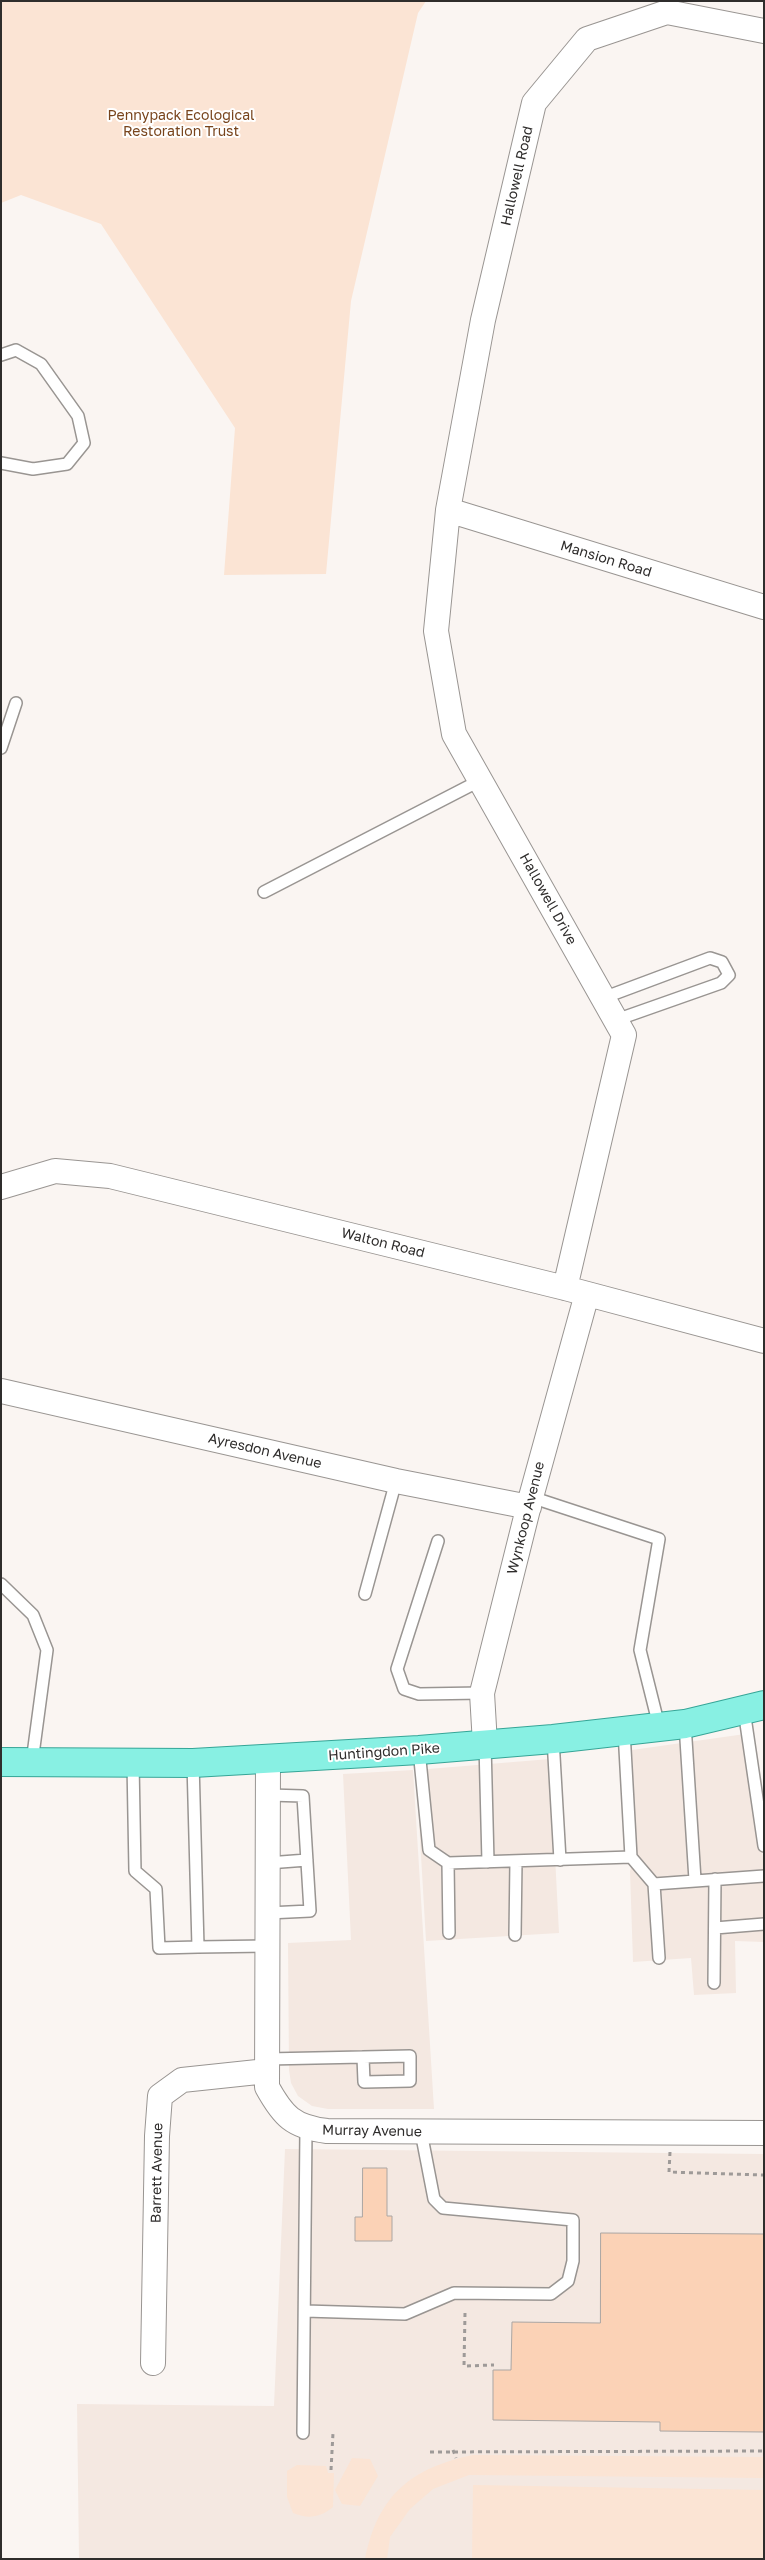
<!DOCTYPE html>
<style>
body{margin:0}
#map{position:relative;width:765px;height:2560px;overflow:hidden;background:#faf5f2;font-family:"Golos Text",sans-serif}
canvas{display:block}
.frame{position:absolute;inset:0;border:2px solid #2f2d2c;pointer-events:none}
</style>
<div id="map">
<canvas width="765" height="2560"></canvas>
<div class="frame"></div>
</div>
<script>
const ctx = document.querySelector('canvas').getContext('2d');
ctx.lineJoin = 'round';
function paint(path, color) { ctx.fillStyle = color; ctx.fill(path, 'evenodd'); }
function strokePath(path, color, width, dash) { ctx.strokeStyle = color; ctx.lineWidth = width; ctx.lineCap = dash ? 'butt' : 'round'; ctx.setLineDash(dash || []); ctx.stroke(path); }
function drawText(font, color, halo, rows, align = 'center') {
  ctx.font = font + ' "Golos Text",sans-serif'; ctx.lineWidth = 4; ctx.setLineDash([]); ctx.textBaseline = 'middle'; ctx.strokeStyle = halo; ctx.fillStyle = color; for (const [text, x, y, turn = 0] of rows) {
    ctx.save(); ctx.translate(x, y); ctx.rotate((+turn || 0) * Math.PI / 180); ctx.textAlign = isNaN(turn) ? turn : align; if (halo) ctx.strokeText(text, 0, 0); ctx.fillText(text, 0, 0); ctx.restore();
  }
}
paint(new Path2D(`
 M745,1734L764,1866V1942L735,1941L736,1993L694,1995L691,1958L633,1962L630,1871L635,1856L632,1750Z
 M550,1759L559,1933L426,1941L416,1770Z
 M413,1770L434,2109H328L312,2106L298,2096L291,2083L289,2070L288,1943L351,1940L343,1774Z
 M285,2149L764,2154V2559H79L77,2404L274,2406Z`), '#f4e8e1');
paint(new Path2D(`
 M1,1H426L418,13L351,301L326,574L224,575L235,428L101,224L21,195L1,203Z
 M473,2455L764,2457V2478L469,2475L433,2489L410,2509L390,2537L387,2559H365C378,2495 411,2468 473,2455Z
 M352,2458L370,2459L378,2476L360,2506L342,2504L335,2490Z
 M297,2465L326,2466L328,2473H334L333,2507C320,2518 308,2519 293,2513L287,2497V2471Z
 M473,2485L764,2490V2559H472Z`), '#fbe4d4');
const building = new Path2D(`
 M363,2168H387V2216H392V2241H355V2217H362Z
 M601,2233L764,2234V2432L660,2431V2422L493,2420V2370H511L512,2322L600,2323Z`);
paint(building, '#fbd2b6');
strokePath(building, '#aba6a3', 1);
const service = new Path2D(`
 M1,355L16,350L41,364L78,416L84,443L67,464L33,469L1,463
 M1,748L16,703
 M264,892L481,780
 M603,998L710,958L722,962L729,975L721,983L616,1020
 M531,1497L659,1539L640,1650L659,1726
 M438,1541L397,1669L404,1689L419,1694L482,1693
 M1,1584L33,1615L47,1650L32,1762
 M365,1594L396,1481
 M744,1710L764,1846
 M685,1724L695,1880
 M624,1731L631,1857L654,1884L659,1958
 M553,1739L560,1860
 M485,1744L488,1862
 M419,1750L429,1850L448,1863L631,1857
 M133,1763L135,1871L156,1889L159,1948L198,1947
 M193,1763L198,1947L267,1946
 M268,1863L307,1860
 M448,1863L449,1933
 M654,1884L764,1876
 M268,1913L310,1911L303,1796L269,1795
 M715,1928L764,1924
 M515,1935L516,1861
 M714,1983L715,1879
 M267,2059L363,2057L364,2082L410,2081V2056L363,2057
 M305,2311L405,2314L454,2293L551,2294L568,2281L573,2261V2220L443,2208L434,2199L421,2132
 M303,2433L306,2129`);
const minor = new Path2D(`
 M448,510L764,607
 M1,1187L55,1171L110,1176L565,1288L764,1341
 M565,1288L624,1035L454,734L436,631L448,510L483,320L534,103L587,39L667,12L764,31
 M1,1391L396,1481L529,1507
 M485,1744L482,1693L531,1497L587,1294
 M268,1760L267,2087C283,2116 293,2127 327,2131L764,2133
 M153,2363L157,2136L160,2096L182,2080L267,2071`);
const primary = new Path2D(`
 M1,1762L193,1763L419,1750L553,1739L685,1724L764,1705`);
strokePath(service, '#999592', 14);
strokePath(minor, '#999592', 26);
strokePath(primary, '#36a597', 30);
strokePath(new Path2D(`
 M670,2152L669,2172L764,2175
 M465,2313L464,2366L494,2365
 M453,2450L456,2458
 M430,2452L764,2451
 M331,2470L333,2433`), '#9e9a98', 3, [4, 4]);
strokePath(service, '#fff', 11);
strokePath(minor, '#fff', 24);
strokePath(primary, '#88f0e3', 28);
drawText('14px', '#78441c', '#fff', [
 ["Pennypack Ecological",181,116],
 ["Restoration Trust",181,132]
]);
drawText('14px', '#2f2d2c', '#fff', [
 ["Hallowell Road",517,176,-77],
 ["Mansion Road",606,559,17],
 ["Hallowell Drive",548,899,61],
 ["Walton Road",383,1243,14],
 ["Ayresdon Avenue",265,1451,13],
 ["Wynkoop Avenue",526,1518,-76],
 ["Huntingdon Pike",384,1752,-4],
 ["Murray Avenue",372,2131,1],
 ["Barrett Avenue",157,2173,-89]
]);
</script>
